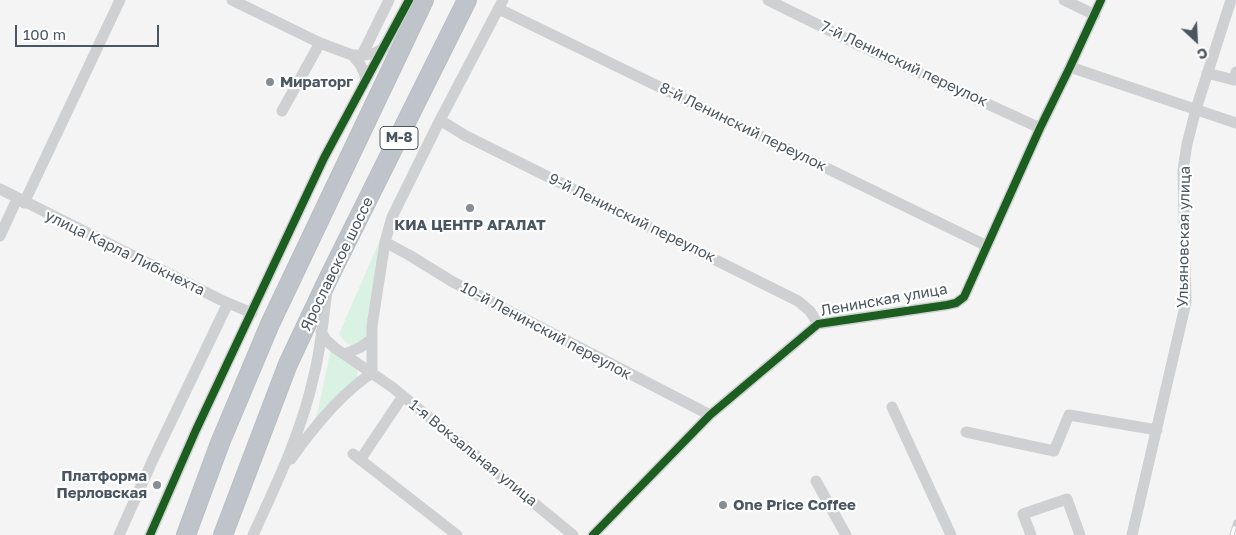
<!DOCTYPE html>
<meta charset="utf-8">
<style>
body{margin:0}
#map{position:relative;width:1236px;height:535px;overflow:hidden;background:#f4f4f4;font-family:"Golos Text",sans-serif}
canvas{display:block}
.north{position:absolute;left:1171px;top:15px;width:50px;height:50px;-webkit-text-stroke:4px #fff;paint-order:stroke;rotate:155deg;font-size:14px;font-weight:700;line-height:20px;text-align:center;color:#4a5661}
.north::after{content:'';display:block;margin:auto;width:18px;height:22px;background:#4a5661;clip-path:polygon(50% 0,100% 100%,50% 72%,0 100%)}
.scale{position:absolute;left:15px;top:25px;width:144px;height:22px;box-sizing:border-box;border:2px solid #4a5661;border-top:0;padding-left:6px;font-size:15px;line-height:18px;white-space:nowrap;color:#4a5661;-webkit-text-stroke:4px #fff;paint-order:stroke}
</style>
<div id="map">
<canvas width="1236" height="535"></canvas>
<div class="north">С</div>
<div class="scale">100 m</div>
</div>
<script>
const ctx = document.querySelector('canvas').getContext('2d');
ctx.lineJoin = 'round';
function paint(path, color) { ctx.fillStyle = color; ctx.fill(path, 'evenodd'); }
function strokePath(path, color, width, dash) { ctx.strokeStyle = color; ctx.lineWidth = width; ctx.lineCap = dash ? 'butt' : 'round'; ctx.setLineDash(dash || []); ctx.stroke(path); }
function drawText(font, color, halo, rows, align = 'center') {
  ctx.font = font + ' "Golos Text",sans-serif'; ctx.lineWidth = 4.5; ctx.setLineDash([]); ctx.textBaseline = 'middle'; ctx.strokeStyle = halo; ctx.fillStyle = color; for (const [text, x, y, turn = 0] of rows) {
    ctx.save(); ctx.translate(x, y); ctx.rotate((+turn || 0) * Math.PI / 180); ctx.textAlign = isNaN(turn) ? turn : align; if (halo) ctx.strokeText(text, 0, 0); ctx.fillText(text, 0, 0); ctx.restore();
  }
}
paint(new Path2D(`
 M380,240L367,336L355,346L346,343L339,334Z
 M331,349L357,367L358,378L312,427L318,410Z`), '#d9f2e3');
const highway = new Path2D(`
 M186,535L220,443L270,324L424,0
 M223,535L288,364L330,275L467,0`);
strokePath(highway, '#b9bec3', 20);
strokePath(new Path2D(`
 M232,0L320,43L352,55H366L375,53L384,48
 M768,0L861,46L1040,128
 M1064,0L1095,15
 M499,9L987,246
 M352,55C360,63 364,69 366,80
 M362,55L389,0
 M1070,67L1236,123
 M1207,73L1234,80L1236,72
 M282,111L320,43
 M440,120L466,136L798,301L810,311L818,324
 M0,189L221,300L252,313
 M24,203L120,0
 M0,236L17,199
 M385,242L409,255L453,282L710,415
 M321,332L327,341L335,348L392,387L573,535
 M345,354L361,347L372,339
 M372,373V326L385,242L392,217L440,120L503,0
 M892,407L951,535
 M966,432L1054,451L1069,415L1157,430
 M353,454L457,535
 M291,459C313,428 340,394 372,373
 M360,460L403,396
 M816,481L846,535
 M119,535L155,455L228,303
 M150,535L196,430L324,158L409,0
 M253,535C277,483 302,431 314,375C321,348 323,319 327,292
 M593,535L710,415L818,324L947,305L956,303L964,297L1040,128L1070,67L1101,0
 M1031,535L1023,514L1067,499L1080,535
 M1132,535L1186,302L1183,170L1187,144L1196,109L1231,0`), '#ced0d2', 11);
strokePath(highway, '#bec4c9', 18);
const rail = new Path2D(`
 M1232,535L1236,522`);
strokePath(rail, '#c9cacc', 5);
strokePath(rail, '#fff', 3, [9]);
strokePath(new Path2D(`
 M150,535L196,430L324,158L409,0
 M593,535L710,415L818,324L947,305L956,303L964,297L1040,128L1070,67L1101,0`), '#1b5e20', 8);
for (const [x, y, r, color] of [
 [270,82,5,"#868d94"],
 [470,208,5,"#868d94"],
 [157,485,5,"#868d94"],
 [723,505,5,"#868d94"]
]) { const dot = new Path2D(); dot.arc(x, y, r, 0, 2 * Math.PI); ctx.fillStyle = color; ctx.fill(dot); strokePath(dot, '#fff', 2); }
for (const [x, y, w] of [
 [399,138,38]
]) { const box = new Path2D(); box.roundRect(x - w / 2, y - 11.5, w, 23, 4); ctx.fillStyle = '#fff'; ctx.fill(box); strokePath(box, '#4a5661', 1); }
drawText('bold 14px', '#4a5661', null, [
 ["М-8",399,138]
]);
drawText('15px', '#4a5661', '#fff', [
 ["7-й Ленинский переулок",904,64,25],
 ["8-й Ленинский переулок",743,127,26],
 ["9-й Ленинский переулок",632,218,26],
 ["Ульяновская улица",1184,237,-89],
 ["улица Карла Либкнехта",125,253,26],
 ["Ярославское шоссе",337,264,-64],
 ["Ленинская улица",884,300,-10],
 ["10-й Ленинский переулок",546,331,28],
 ["1-я Вокзальная улица",473,453,39]
]);
drawText('bold 15px', '#4a5661', '#fff', [
 ["Мираторг",280,82],
 ["КИА ЦЕНТР АГАЛАТ",470,225,"center"],
 ["Платформа",147,476,"right"],
 ["Перловская",147,493,"right"],
 ["One Price Coffee",733,505]
], 'left');
</script>
